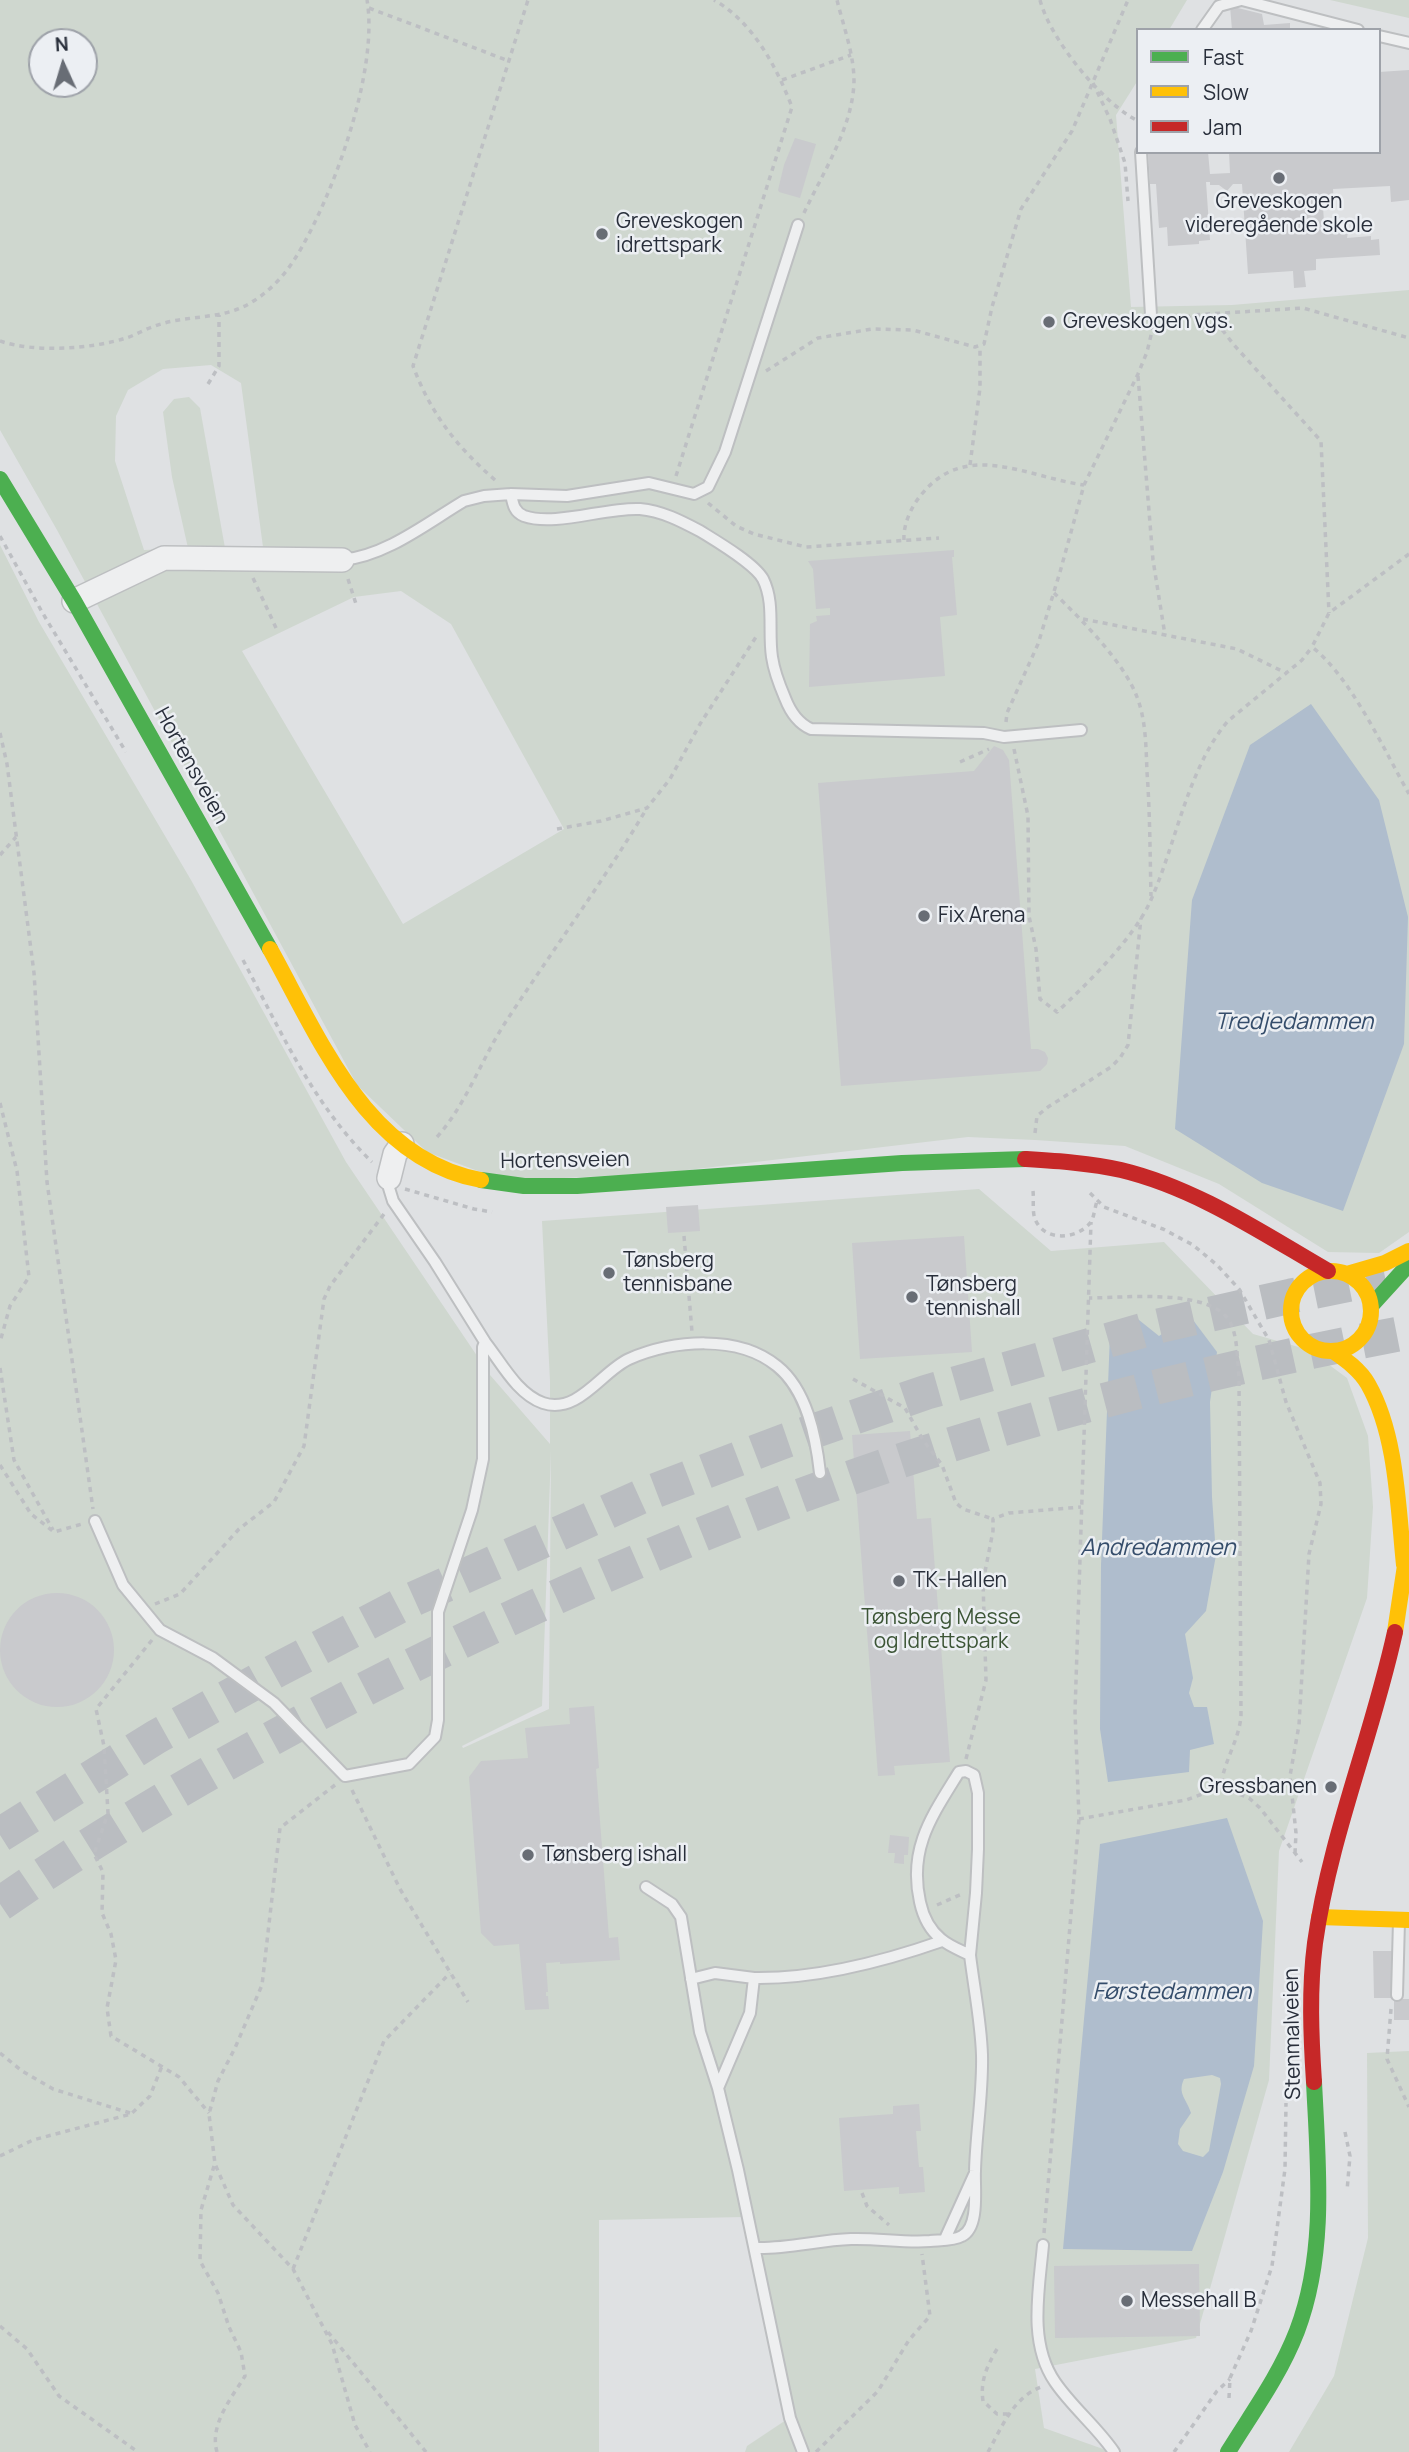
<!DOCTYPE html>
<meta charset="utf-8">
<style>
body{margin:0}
#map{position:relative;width:1409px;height:2452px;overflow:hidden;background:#dfe1e3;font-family:Manrope,sans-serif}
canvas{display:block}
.legend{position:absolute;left:1136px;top:28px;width:245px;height:126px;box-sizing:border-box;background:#eceff3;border:2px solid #9ea2a9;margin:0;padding:9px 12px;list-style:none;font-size:21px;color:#282e3a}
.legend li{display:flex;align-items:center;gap:14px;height:35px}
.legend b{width:35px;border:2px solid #9ea2a9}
.north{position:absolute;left:28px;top:28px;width:70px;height:70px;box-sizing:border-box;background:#eceff3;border:2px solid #9ea2a9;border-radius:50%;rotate:356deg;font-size:19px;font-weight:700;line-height:28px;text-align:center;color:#282e3a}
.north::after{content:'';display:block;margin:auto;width:24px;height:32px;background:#686d75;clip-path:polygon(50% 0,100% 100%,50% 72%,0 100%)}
</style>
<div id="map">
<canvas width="1409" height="2452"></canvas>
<ul class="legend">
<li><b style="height:9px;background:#4caf50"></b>Fast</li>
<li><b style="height:9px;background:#ffc107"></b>Slow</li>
<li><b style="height:9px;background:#c62828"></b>Jam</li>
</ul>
<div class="north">N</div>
</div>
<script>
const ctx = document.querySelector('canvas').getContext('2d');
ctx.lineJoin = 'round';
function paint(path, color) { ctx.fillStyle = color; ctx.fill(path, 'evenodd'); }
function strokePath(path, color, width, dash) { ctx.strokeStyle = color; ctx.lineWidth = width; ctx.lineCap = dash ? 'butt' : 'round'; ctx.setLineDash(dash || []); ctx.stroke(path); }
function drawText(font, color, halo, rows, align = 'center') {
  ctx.font = font + ' Manrope,sans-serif'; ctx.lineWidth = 5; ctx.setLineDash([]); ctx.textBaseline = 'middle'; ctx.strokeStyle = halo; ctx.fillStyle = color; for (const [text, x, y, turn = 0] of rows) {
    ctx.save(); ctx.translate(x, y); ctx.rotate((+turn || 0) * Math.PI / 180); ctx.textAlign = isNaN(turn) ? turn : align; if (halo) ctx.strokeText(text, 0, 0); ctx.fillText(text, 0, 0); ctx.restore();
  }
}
paint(new Path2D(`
 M0,0H1187L1169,30H1138V80L1116,115L1131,307L1232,305L1409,290V1232L1379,1253L1328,1252L1219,1184L1125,1146L1035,1140L968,1137L662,1173L505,1181L427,1152L357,1085L57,530L0,430ZM42,42H84V84H42ZM211,365L241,383L263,547L225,548L200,408L189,397L174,399L163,412L172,477L188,548L144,550L115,461L116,416L128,390L163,369ZM401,591L451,624L564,829L403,924L242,651L354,597Z
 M1330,0H1409V18Z
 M0,545L39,622L191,880L346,1162L490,1375L550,1444V1381L542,1221L979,1189L1051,1251L1164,1242L1253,1334L1309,1350L1347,1378L1368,1436L1373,1507L1367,1598L1279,1851L1269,2080L1196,2338L1035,2369L1044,2428L1103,2449L1106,2452H745L747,2446L786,2420L744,2217L599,2220V2452H0ZM551,1451L549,1709L463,1748L462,1746L542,1706Z
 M1409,2051V2452H1289L1334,2376L1368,2238L1367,2053Z`), '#cfd7cf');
paint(new Path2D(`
 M1311,704L1379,800L1408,917L1404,1044L1343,1211L1262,1183L1175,1129L1192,900L1250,745Z
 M1134,1316L1159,1336L1190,1316L1217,1352L1210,1402L1212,1497L1216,1555L1206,1611L1185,1634L1193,1678L1189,1693L1194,1707H1207L1214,1744L1190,1750L1189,1772L1108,1782L1100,1729L1101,1565L1110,1334Z
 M1227,1818L1263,1921L1254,2066L1223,2172L1192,2251L1063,2249L1100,1844ZM1212,2075L1220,2078L1221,2084L1209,2151L1203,2157L1183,2151L1178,2144L1180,2129L1191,2113C1187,2099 1177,2094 1184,2079Z`), '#afbdcd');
paint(new Path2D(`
 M1230,6L1262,14L1264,25L1290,23V30H1232Z
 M1409,70V200L1391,202L1390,186L1333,189L1334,206L1323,207L1324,222H1337V225L1341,224V232H1348L1347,238L1371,236V240L1379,239L1380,255L1316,259V270L1304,271L1306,287L1294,288L1293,271L1248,274L1242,184H1233L1227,191L1219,185H1210V182H1206L1210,240L1199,241V244L1168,246L1167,227L1159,228L1156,184H1150L1148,152H1208L1210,174L1230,173L1229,152H1379V72Z
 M795,138L816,144L800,198L779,192L778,190L784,165Z
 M954,550V557H952L957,615L940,617L945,676L809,687L810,624L817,621L816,616L830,615V608L816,609L813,569L808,561Z
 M994,746L1003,750L1009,760L1031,1049H1038L1045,1052L1048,1058L1047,1064L1040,1071L841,1086L818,783L974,771Z
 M698,1205L700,1231L668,1233L666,1207Z
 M964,1236L972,1352L860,1359L852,1243Z
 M910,1431L917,1519L931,1518L950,1762L894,1766L895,1775L878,1776L852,1435Z
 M0 1650a57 57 0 1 1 114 0a57 57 0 1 1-114 0Z
 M594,1706L599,1768L596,1769L609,1938L618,1937L620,1960L560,1964V1962L546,1963L548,1992H546V1996H548L549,2009L525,2010L519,1944L494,1946L481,1933L469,1777L481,1761L528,1758L525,1728L570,1724L569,1708Z
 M890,1835L909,1837L908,1855H904V1864L894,1863L895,1853H888Z
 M1373,1951H1394L1395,1998H1374Z
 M1394,1999H1409V2020H1394Z
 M919,2104L921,2131H916L919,2167H923L925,2192L899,2194V2187L844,2191L839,2118L893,2114V2106Z
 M1199,2264L1200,2336L1055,2338L1054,2266Z`), '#c9cacd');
strokePath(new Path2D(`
 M0,1835L156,1737L279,1669L407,1602L649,1493L782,1442L927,1392L1158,1326L1291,1296L1385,1277
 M0,1904C117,1823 244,1751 371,1686C511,1615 654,1551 800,1496C997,1423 1203,1371 1409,1332`), '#babdc1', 35, [35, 18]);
const lane = new Path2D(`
 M1242,0L1358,30
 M1202,30L1219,6L1241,0
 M1379,36L1409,43
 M1141,152L1151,315
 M511,494C513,504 514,512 524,516C555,527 606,507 640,509C662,511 681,521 700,531C716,541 754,563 763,579C775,603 768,631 772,657C774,671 779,684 785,698C790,711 797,723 811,729L984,733L1004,737L1081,730
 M342,560C386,556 427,523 464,501L484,496L511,494L567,496L649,483L694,494L708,487L725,452L798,225
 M485,1342C501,1362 517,1394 543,1403C578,1415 602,1371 629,1359C673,1340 738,1334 777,1366C807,1390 816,1437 820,1473
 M95,1521L123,1585L160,1630L213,1658L274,1703L345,1776L409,1764L435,1737L438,1720V1612L472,1510L483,1459V1347L485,1342L435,1262L393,1201L389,1188V1178
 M646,1887L672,1904L681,1917L700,2032L718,2088L738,2170L790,2418L803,2452
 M691,1979L715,1973L754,1978
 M1397,1995L1399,1921
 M718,2088L750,2013L754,1978C816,1979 885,1961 942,1941
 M945,2239L974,2175
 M1043,2245C1039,2290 1028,2343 1055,2382C1072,2407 1097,2427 1114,2452
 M756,2248C788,2249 819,2240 851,2239C877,2238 904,2243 930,2241C939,2240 953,2241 962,2236C980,2227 974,2187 975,2171C976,2132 983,2094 982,2055C981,2022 974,1988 970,1955C960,1950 949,1946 941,1939C930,1930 923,1916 920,1902C908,1848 932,1816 959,1772L966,1771L974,1775L978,1793V1849L976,1893L970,1955`);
const street = new Path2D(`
 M74,601L164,558L342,560
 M389,1178L395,1154L402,1144`);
strokePath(lane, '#bdbfc1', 14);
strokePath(street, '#bdbfc1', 26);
strokePath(new Path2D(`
 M1040,0C1050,39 1102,103 1138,121
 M369,8L509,61
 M782,80L851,55
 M1093,83L1110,119L1125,163L1128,201
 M804,213C823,172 853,127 854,81C854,54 843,25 837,0
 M1210,314L1234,345L1321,441L1329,613
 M1158,326H1172L1192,315L1303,308L1409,338
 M0,341C35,353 91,349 126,338C136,335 145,329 155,326C187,314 222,321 252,302C270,291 285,275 296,257C333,197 379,70 367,0
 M766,371L818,338L872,329L913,330L975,347L984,344L992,307L1021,209L1072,131L1128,0
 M1138,376L1153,560L1165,635
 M208,384L219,366V315
 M970,465L980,388V346
 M676,476L792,107C776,66 753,22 714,0
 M495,480C457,447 431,414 413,366L528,0
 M708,503L736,526L754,534L806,547L939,538
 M0,536L42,612L126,752
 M904,540C903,525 911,507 921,495C966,439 1026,477 1084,485
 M1409,554L1329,613L1312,647C1351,677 1384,750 1409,794
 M253,578L277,630
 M348,579L356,604
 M1054,593C1081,619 1124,662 1137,697C1146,720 1146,748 1147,772C1150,813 1150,854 1151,896
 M1083,619L1237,649L1286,673
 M1006,722L1007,713L1038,644L1060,572L1084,485L1138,374L1147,352L1153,327
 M0,733L7,764L34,973L47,1182L93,1509
 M1014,749L1028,816L1029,916L1036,949L1040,999L1057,1012C1087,984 1133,939 1150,902C1176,845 1187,769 1228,721L1302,660L1312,647
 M960,762L989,749
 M557,829L601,821L647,808L670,779L700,724L756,637
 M0,855L16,837
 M243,960C280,1030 314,1106 372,1162
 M0,1103L17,1171L29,1277L10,1306L0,1342
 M1035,1133L1037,1116L1048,1107L1111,1067L1120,1058L1128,1045L1141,918
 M437,1137C467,1103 481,1060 505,1023C552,951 603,882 647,808
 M405,1189L474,1209L492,1212
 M1033,1191C1034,1199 1032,1211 1035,1219C1044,1242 1077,1240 1091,1222C1094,1217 1095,1207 1097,1201
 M1090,1193L1104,1207L1163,1229L1193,1245L1217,1265L1239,1289L1269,1340L1286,1402L1320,1483L1321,1504L1309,1554L1299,1725L1290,1776L1296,1833L1295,1853
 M684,1236L692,1332
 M0,1368L14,1460L53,1530
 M853,1379L905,1408L923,1440L942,1465L956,1503L963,1509L993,1519
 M0,1465L31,1514L54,1532L82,1524
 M155,1604L180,1594L239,1529L274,1502L304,1446L324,1299L330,1286L384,1214
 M152,1640L96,1709L104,1746L108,1813L94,1854L103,1872L102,1913L111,1934L116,1960L107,2008L111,2036L179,2077L209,2113
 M966,1759L986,1680L983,1582L993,1531V1519L1009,1513L1081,1507
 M335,1785L280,1828L262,1985L235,2048L218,2081L209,2114L215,2164L233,2205L293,2269L332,2344L355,2425L370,2452
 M1221,1787L1249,1798L1260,1808L1302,1862
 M352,1790L400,1889L468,2002
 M1079,1819L1186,1800L1221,1787C1223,1762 1239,1741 1241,1716L1239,1377C1237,1361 1238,1339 1231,1324C1214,1287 1124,1298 1089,1298
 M937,1905L962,1894
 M1391,2009L1387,2059L1409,2107
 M0,2053L22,2071L53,2089L130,2113
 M1345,2132L1350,2156L1347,2191
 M0,2156L33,2140L131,2114L150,2096L162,2066
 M214,2166L201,2210L200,2261L218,2293L229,2327L241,2352L245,2376C232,2397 209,2425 217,2452
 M862,2193L867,2206L889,2225
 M1044,2233L1079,1819L1075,1712L1091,1222
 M293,2269L384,2041L450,1973
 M0,2326L27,2349L59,2396L138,2452
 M328,2332L426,2452
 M997,2349C987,2366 980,2381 983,2401L997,2414H1008
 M1229,2398L1230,2378L1251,2331L1272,2266L1285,2169L1286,2103
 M816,2452L878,2391L909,2340L930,2316L922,2254
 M988,2452C1002,2427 1014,2395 1044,2386
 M1174,2452L1217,2391L1230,2379`), '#bdbfc3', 3.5, [5, 5]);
strokePath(lane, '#eeeff0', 10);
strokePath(street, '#eeeff0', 23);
strokePath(new Path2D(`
 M0,479L74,601L270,949
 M481,1180L524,1186H577L902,1163L1025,1159
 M1371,1306L1409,1264
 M1228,2452C1252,2413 1280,2375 1297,2331C1327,2252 1318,2165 1314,2082`), '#4caf50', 16);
strokePath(new Path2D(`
 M270,949C320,1039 367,1159 481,1180
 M1291 1311a40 40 0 1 1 80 0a40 40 0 1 1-80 0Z
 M1347,1274L1385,1263L1409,1251
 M1333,1351C1346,1360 1360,1370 1368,1384C1397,1435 1398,1508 1404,1565
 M1395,1632L1409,1539
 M1319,1917L1409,1920`), '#ffc107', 16);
strokePath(new Path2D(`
 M1025,1159C1057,1161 1090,1163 1121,1170C1196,1188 1262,1233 1328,1271
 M1314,2082C1311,2036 1309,1989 1315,1943C1330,1836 1372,1737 1395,1632`), '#c62828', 16);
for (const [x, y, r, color] of [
 [1279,178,7,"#686d75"],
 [602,234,7,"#686d75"],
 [1049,322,7,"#686d75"],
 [924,916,7,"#686d75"],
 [609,1273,7,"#686d75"],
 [912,1297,7,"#686d75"],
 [899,1581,7,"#686d75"],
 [1331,1787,7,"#686d75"],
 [528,1855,7,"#686d75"],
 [1127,2301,7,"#686d75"]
]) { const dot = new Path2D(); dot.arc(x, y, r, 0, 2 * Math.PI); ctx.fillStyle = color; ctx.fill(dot); strokePath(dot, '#eceff3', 2.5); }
drawText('21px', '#282e3a', '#eceff3', [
 ["Greveskogen",1279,202,"center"],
 ["videregående skole",1279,226,"center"],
 ["Greveskogen",616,222],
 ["idrettspark",616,246],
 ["Greveskogen vgs.",1063,322],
 ["Fix Arena",938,916],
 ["Tønsberg",623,1261],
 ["tennisbane",623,1285],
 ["Tønsberg",926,1285],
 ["tennishall",926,1309],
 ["TK-Hallen",913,1581],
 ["Gressbanen",1317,1787,"right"],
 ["Tønsberg ishall",542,1855],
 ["Messehall B",1141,2301]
], 'left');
drawText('21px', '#282e3a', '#eceff3', [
 ["Hortensveien",191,766,61],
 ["Hortensveien",565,1161,-1],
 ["Stenmalveien",1293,2034,-91]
]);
drawText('21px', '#3c5536', '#eceff3', [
 ["Tønsberg Messe",941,1618],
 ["og Idrettspark",941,1642]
]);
drawText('italic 23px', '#354d6b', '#eceff3', [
 ["Tredjedammen",1294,1023],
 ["Andredammen",1158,1549],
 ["Førstedammen",1172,1993]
]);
</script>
